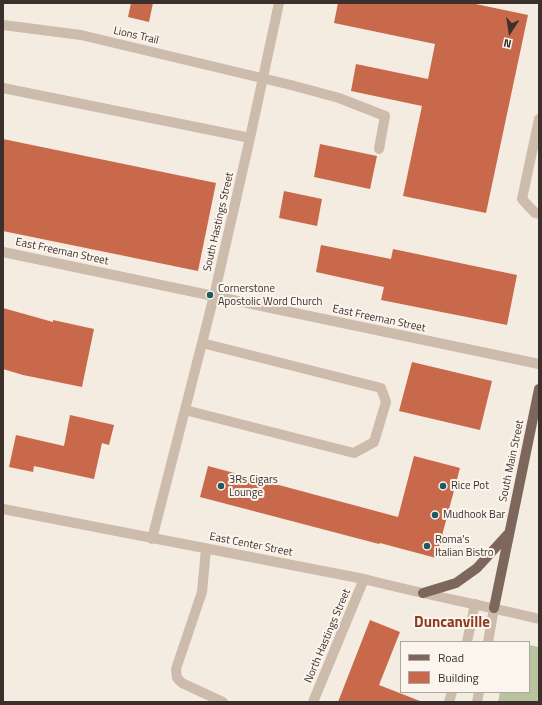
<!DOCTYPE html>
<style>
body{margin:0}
#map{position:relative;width:542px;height:705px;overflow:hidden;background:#f4ebe1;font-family:"Titillium Web",sans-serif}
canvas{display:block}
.frame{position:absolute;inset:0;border:4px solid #3b302b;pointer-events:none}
.legend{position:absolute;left:400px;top:641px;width:130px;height:52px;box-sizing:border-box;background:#fbf5ee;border:1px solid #aea6a0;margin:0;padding:5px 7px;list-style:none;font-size:12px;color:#3b302b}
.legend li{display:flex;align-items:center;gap:8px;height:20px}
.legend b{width:20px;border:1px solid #aea6a0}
.north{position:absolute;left:490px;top:12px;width:40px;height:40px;-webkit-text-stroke:3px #fbf5ee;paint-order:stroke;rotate:192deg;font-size:11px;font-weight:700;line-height:16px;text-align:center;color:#3b302b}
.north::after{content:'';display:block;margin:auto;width:14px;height:18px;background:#3b302b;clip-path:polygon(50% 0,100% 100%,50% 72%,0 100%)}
</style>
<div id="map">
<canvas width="542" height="705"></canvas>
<div class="frame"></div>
<ul class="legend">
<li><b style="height:5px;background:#7d675c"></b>Road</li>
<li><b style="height:11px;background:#c8694b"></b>Building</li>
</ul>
<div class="north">N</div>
</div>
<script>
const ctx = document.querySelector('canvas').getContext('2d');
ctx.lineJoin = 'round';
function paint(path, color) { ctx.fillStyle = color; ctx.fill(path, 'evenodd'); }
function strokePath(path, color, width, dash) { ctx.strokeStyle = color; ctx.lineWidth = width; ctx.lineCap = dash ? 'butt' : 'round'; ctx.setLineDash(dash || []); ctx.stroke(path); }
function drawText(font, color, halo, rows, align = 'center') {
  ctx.font = font + ' "Titillium Web",sans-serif'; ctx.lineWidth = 4; ctx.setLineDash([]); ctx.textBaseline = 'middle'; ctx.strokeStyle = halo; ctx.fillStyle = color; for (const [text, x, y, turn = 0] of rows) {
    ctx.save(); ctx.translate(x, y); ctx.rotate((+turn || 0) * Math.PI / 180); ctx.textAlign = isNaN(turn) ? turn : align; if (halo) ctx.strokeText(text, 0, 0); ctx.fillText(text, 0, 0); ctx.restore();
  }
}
paint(new Path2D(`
 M529,645L539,647V702H498L500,692H529Z`), '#b8c4a0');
paint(new Path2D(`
 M131,3H153L149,22L128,17Z
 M338,3H471L528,15L486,213L403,196L422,106L351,91L356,64L428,79L435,44L334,23Z
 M3,139L216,183L198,271L3,231Z
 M320,144L377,156L370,189L314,177Z
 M284,191L322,199L317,226L279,218Z
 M321,245L391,259L393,249L517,275L507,325L381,300L384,287L316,272Z
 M3,308L53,322V320L94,329L82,387L23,375L3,369Z
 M412,362L492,381L480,430L399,411Z
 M70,415L114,425L109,445L102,443L94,479L34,466L33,472L9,467L16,435L64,446Z
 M414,456L460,468L436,558L380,543L379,544L200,497L208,466L398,517Z
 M370,620L400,632L379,685L420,701V702H338Z`), '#c8694b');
strokePath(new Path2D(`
 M3,25L81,35L291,85L339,98L385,116L379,149
 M3,88L250,138
 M539,119L522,199L535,213L539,214
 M3,252L539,364
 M185,410L354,453L374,442L386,402L381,388L202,343
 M3,509L364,579C422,594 481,605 539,619
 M152,539L214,296L250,138L279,3
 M206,549L202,592L176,669L177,678L182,683L223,702
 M467,642L475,604
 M488,642L494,608
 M313,702L364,579
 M449,702L452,692
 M477,702L479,692`), '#cdbbac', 10);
strokePath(new Path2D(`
 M423,593L456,583L477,568L508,534
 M494,608L539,389`), '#7d675c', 10);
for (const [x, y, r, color] of [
 [210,295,4,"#1f5a5e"],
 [221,486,4,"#1f5a5e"],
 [443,486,4,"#1f5a5e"],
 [435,515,4,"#1f5a5e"],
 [427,546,4,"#1f5a5e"]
]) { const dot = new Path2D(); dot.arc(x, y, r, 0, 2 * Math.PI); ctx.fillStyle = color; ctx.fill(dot); strokePath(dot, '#fbf5ee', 1.5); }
drawText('11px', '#3b302b', '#fbf5ee', [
 ["Lions Trail",136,36,13],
 ["South Hastings Street",219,222,-77],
 ["East Freeman Street",62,252,12],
 ["East Freeman Street",379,319,12],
 ["South Main Street",512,461,-78],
 ["East Center Street",251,545,11],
 ["North Hastings Street",328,636,-67]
]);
drawText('11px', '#3b302b', '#fbf5ee', [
 ["Cornerstone",218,289],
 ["Apostolic Word Church",218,302],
 ["3Rs Cigars",229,480],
 ["Lounge",229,493],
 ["Rice Pot",451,486],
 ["Mudhook Bar",443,515],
 ["Roma's",435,540],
 ["Italian Bistro",435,553]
], 'left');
drawText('bold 15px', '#8c3b22', '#fbf5ee', [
 ["Duncanville",452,623]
]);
</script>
